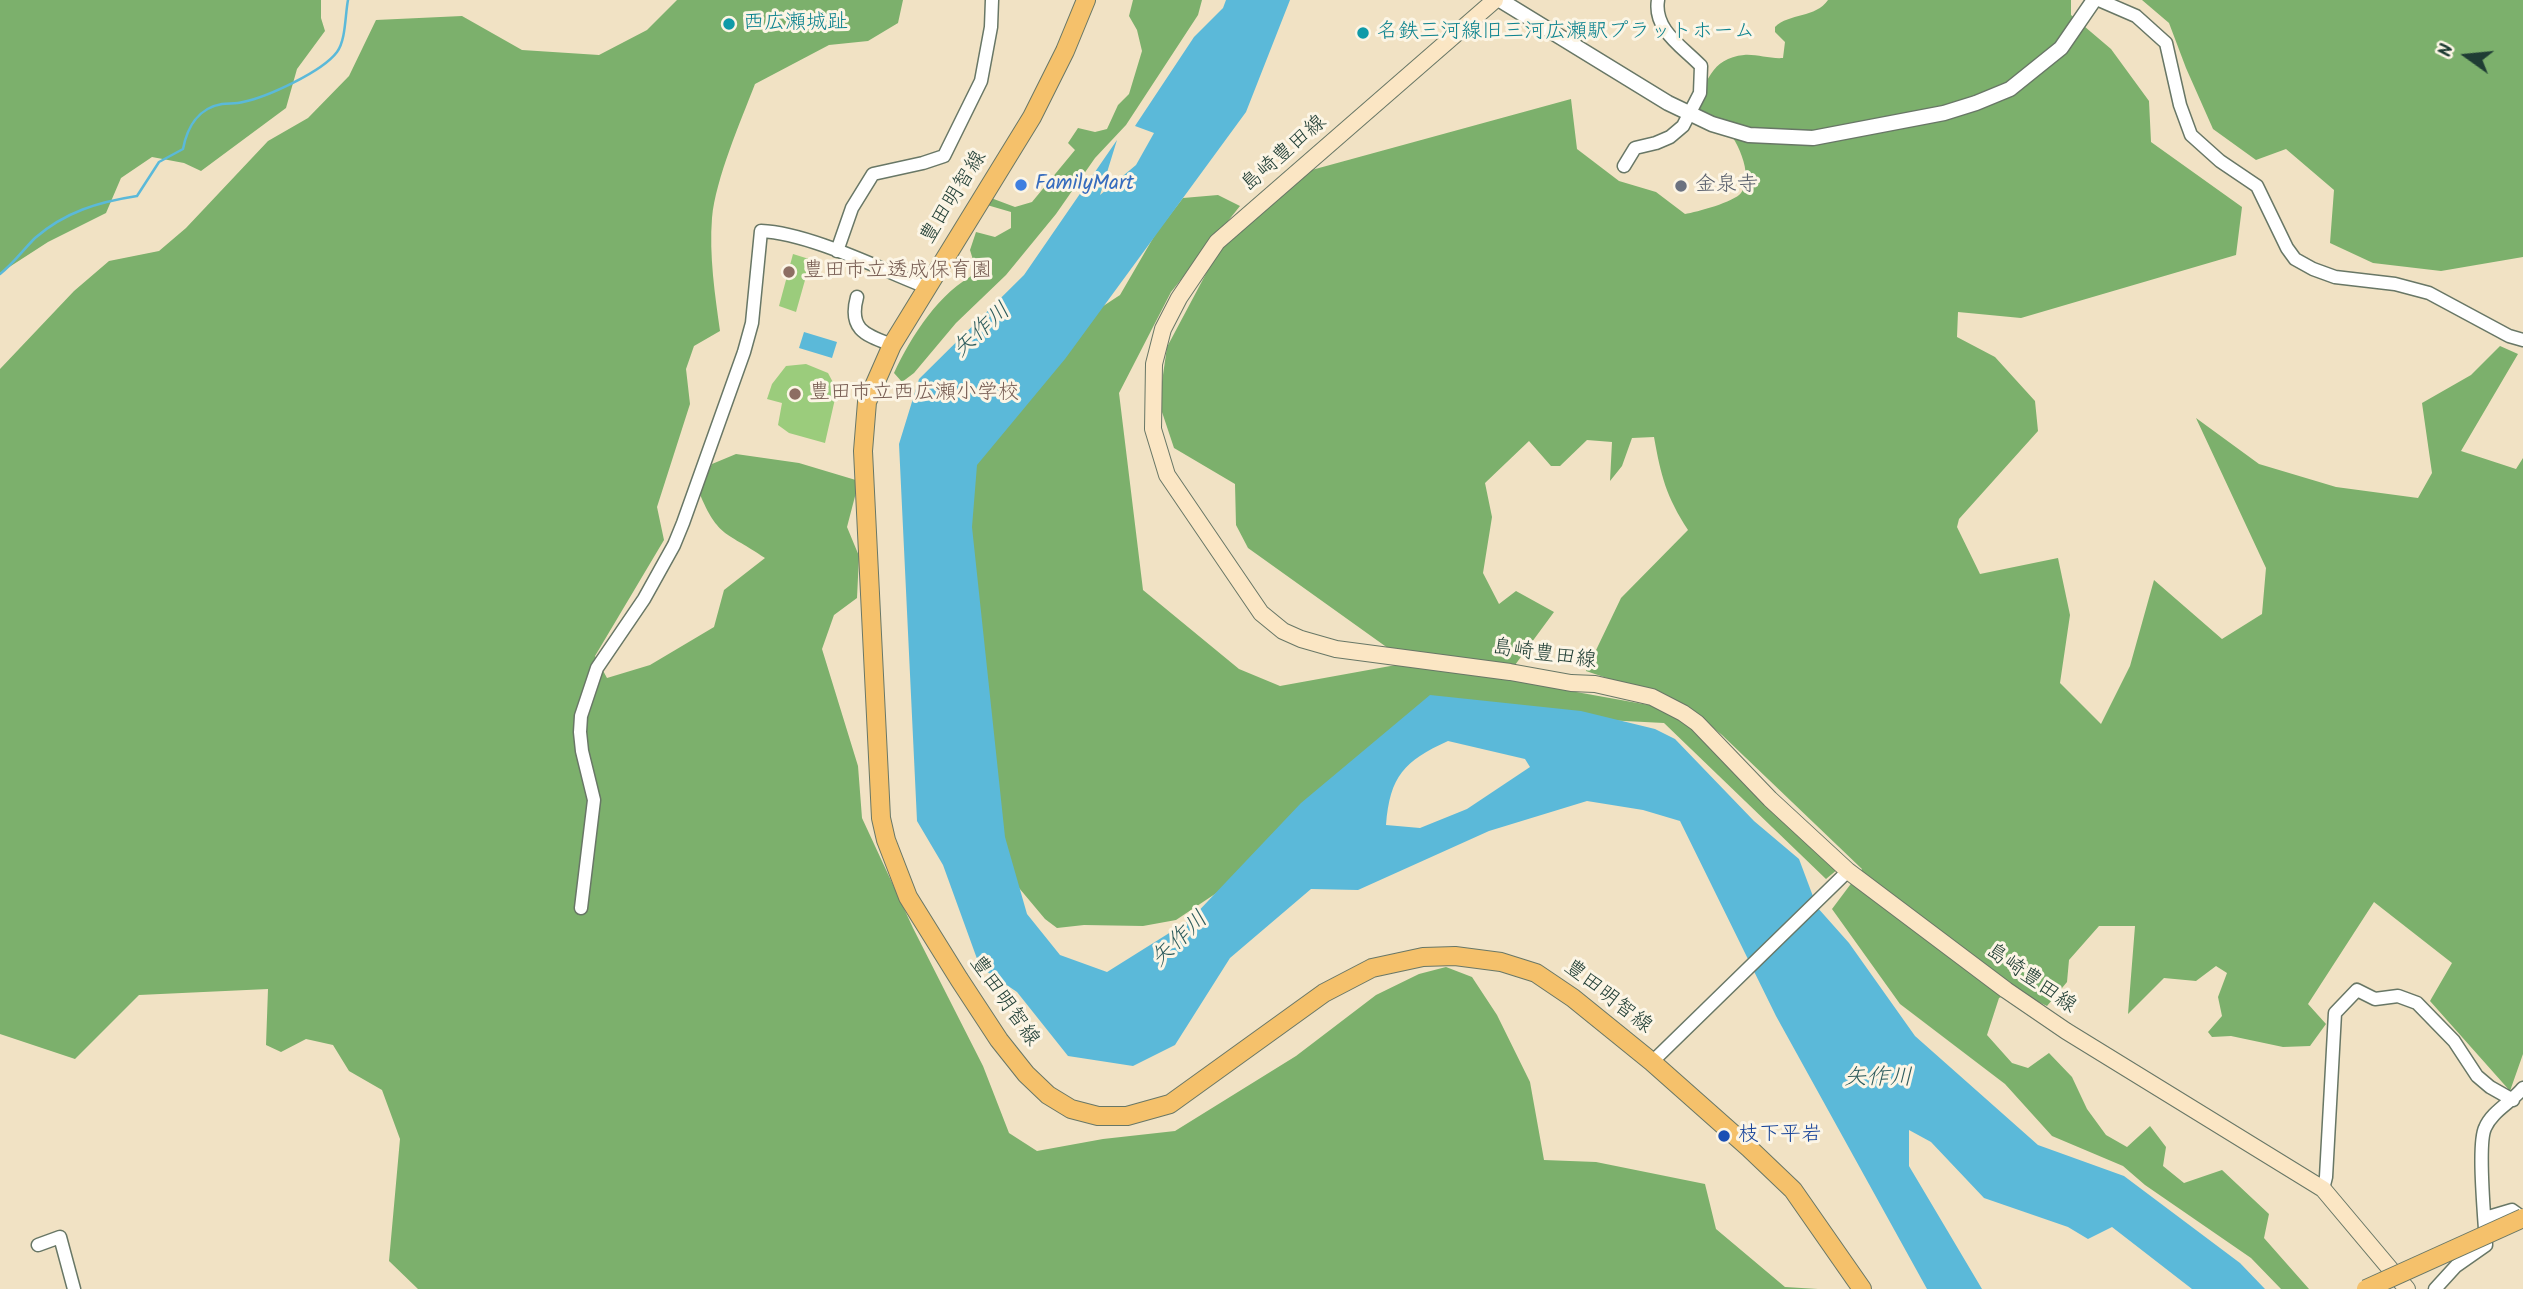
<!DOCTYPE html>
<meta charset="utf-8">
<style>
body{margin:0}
#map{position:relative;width:2523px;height:1289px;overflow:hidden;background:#f1e2c4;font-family:Kalam,sans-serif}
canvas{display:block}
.north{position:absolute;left:2432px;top:21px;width:70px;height:70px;-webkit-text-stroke:5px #fcf5e5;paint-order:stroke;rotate:285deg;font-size:19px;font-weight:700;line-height:28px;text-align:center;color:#1f3d34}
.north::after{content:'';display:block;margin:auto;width:24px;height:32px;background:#1f3d34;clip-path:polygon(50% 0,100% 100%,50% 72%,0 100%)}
</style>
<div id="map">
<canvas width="2523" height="1289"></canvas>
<div class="north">N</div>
</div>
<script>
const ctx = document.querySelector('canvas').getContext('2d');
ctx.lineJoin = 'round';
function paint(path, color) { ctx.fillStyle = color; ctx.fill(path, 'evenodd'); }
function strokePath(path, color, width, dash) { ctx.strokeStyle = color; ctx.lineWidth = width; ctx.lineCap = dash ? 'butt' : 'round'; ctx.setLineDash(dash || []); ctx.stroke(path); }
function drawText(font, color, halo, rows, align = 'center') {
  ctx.font = font + ' Kalam,"Klee One",sans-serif'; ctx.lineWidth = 6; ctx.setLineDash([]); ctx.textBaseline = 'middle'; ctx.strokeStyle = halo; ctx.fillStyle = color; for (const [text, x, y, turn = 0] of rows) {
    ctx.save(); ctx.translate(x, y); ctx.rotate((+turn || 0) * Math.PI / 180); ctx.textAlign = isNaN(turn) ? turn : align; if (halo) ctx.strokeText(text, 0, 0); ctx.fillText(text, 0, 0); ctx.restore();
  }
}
paint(new Path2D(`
 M793,254L809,259V266L796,312L779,306Z
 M806,364L828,373L837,390L825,443L789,433L778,425L782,403L767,399L772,384L786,366Z`), '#9bcc7c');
paint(new Path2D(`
 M0,0H321V18L325,31L297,69L286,108L201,171L184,163L152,157L121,178L106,213L48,242L0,273Z
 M677,0H903L898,23L868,41L829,45L755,84C740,123 716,178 712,218C709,255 715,295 720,331L694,346L686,369L690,404L657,507L664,540L595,656L607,678L650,665L714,627L724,590L765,558C728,532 718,539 699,492L712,464L736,454L799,463L859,481L847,527L859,556L857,598L834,615L822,649L858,766L862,818L913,928L983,1066L1009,1133L1037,1151L1103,1139L1175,1131L1296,1056L1376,995L1419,974L1446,967L1472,977L1497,1015L1530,1082L1544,1160L1596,1162L1705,1184L1716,1229L1785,1287L1818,1289H418L389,1261L400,1139L382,1090L349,1071L333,1045L306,1039L281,1052L266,1045L268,989L139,995L75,1059L0,1034V369L74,291L109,261L159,251L186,228L268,141L308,118L349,76L376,20L462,16L522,50L599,55L647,30Z
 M1133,0H1202L1198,15L1126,125L1095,158L1056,214L1006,275L956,323L914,373L902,382L894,373C912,335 939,292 977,273L970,250L976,232L995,237L1011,228V212L987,205L991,198L1015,207L1032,202L1075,150L1068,143L1078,128L1095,132L1107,129L1118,105L1129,94L1142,51L1137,30L1129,16Z
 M1828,0H2071V15L2111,49L2149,101L2151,142L2242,207L2236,255L2021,318L1958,312L1957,337L1995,357L2035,401L2038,431L1959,519L1957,527L1980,574L2058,558L2070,615L2060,683L2101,724L2130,666L2154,580L2222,639L2262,614L2266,568L2196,418L2259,464L2336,487L2418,498L2432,473L2422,403L2471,375L2500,346L2518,354L2461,451L2516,469L2523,458V1054L2510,1091L2430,1001L2452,963L2374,902L2308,1004L2326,1024L2310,1046L2283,1047L2231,1036L2212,1037L2208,1032L2222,1016L2218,997L2227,973L2216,966L2196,981L2164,978L2128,1014L2135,926H2099L2069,960L2067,982L2047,1006L2015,991L1999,998L1987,1035L2012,1063L2028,1068L2049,1053L2072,1077L2087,1109L2106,1135L2127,1147L2150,1126L2166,1147L2163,1166L2184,1183L2222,1170L2269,1214L2264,1238L2309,1289H2281L2251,1258L2145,1185L2123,1166L2052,1136L2005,1084L1900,1004L1832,909L1862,869L1722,735L1684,704L1586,671L1621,598L1688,530C1666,496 1661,476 1654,437L1632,438L1622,466L1610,481L1612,442L1587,440L1560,466H1551L1529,441L1485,483L1492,517L1483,573L1499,604L1516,591L1554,612L1515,665L1392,651L1248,548L1236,525L1235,484L1174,448L1159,403L1167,347L1217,253L1308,171L1571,99L1577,149L1619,181L1656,192L1685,214C1697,212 1734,202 1741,193C1755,175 1736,136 1721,123C1714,118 1704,114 1696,110C1705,84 1711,58 1744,55C1756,54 1770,59 1783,58L1785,42L1775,32V27C1789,13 1816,18 1828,0Z
 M2142,0H2523V257L2441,271L2373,263L2330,243L2334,190L2286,149L2256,160L2213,129L2186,68L2169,23Z
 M1218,195L1240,206L1171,292L1119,393L1143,590L1239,669L1280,686L1396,665L1437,667L1671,709L1838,869L1826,879L1664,723L1566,718L1442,699L1239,878L1176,920L1143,926L1084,925L1057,928L1045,919L1009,876L968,565L971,446L1082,320L1120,295L1156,233L1183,198Z`), '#7cb06c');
paint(new Path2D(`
 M1226,0H1290L1246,112L1065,359L977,465L972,527L1005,837L1027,914L1060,955L1107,972L1190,920L1301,803L1430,695L1581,711L1655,729L1675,739L1754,821L1799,859L1817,907L1849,943L1915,1036L2038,1145L2124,1176L2240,1263L2265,1289H2192L2112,1227L2088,1239L2068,1227L1984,1198L1931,1142L1909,1130V1166L1982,1289H1927L1776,1016L1680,821L1643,810L1587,801L1489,831L1358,890L1311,889L1230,958L1175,1045L1133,1066L1068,1056L1017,992L980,967L943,865L917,821L899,444L919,379L1024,275L1117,140L1100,195L1136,165L1154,133L1135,126L1194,37L1223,8ZM1448,741L1525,759L1530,767L1467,809L1420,828L1386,825C1390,776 1404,761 1448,741Z
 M804,332L837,342L832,358L799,348Z`), '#5bb9d9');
strokePath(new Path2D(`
 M0,274C13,264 23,250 35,238C65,212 98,202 137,196L159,162L183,149C187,128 198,108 222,104C229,103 236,104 243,102C267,97 322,72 337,52C346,40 345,15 348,0`), '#5bb9d9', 2.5);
const minor = new Path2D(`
 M2099,0L2136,16L2166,43L2180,105L2191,135L2220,161L2257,186L2287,248L2295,259L2313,269L2335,277L2395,284L2429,293L2509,336L2523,340
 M1624,166L1635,148L1656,143L1670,137L1683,126L1700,93L1701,66C1683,47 1653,30 1658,0
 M837,251L852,208L873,174L923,163L944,156L981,81L991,27L992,0
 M857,297C848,330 866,335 892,345
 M581,908L594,800L582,751L580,732L581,716L597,668L644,599L674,545L683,523L744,352L752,323L761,231C809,233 880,269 926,287
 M1652,1062L1848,871
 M2323,1189L2326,1177L2335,1013L2357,990L2375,999L2398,996L2417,1003L2454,1041L2477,1076L2490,1087L2513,1100
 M2485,1218L2512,1210L2523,1218
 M38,1245L60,1237L74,1289
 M2435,1289L2456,1266L2486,1245C2485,1222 2477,1145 2485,1128C2492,1111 2512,1102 2523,1088`);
const tertiary = new Path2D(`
 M1500,0L1668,103L1712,124L1749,135L1813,138L1944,113L1976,103L2010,89L2061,48L2094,0`);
const secondary = new Path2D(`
 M1495,0L1217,242L1179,298L1163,329L1154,364L1153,429L1167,475L1261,613L1283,631L1301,639L1336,649L1510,672L1571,683L1595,684L1652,697L1683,713L1697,723L1770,799L1848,871L2006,990L2066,1031L2323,1189L2407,1289`);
const primary = new Path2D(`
 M1086,0L1065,51L1032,117L892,345L867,402L863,451L881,818L886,840L908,897L959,979L999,1040L1026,1074L1048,1095L1071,1109L1098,1116H1127L1170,1104L1324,993L1372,968L1423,957L1455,956L1501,962L1536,973L1573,998L1652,1062L1749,1148L1793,1190L1862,1289`);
strokePath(minor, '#687766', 15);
strokePath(tertiary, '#687766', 17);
strokePath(secondary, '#687766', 18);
strokePath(primary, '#687766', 20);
strokePath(minor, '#fff', 12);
strokePath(tertiary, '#fff', 14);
strokePath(secondary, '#fbe6c4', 16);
strokePath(primary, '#f5c16b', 18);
const primaryBridge = new Path2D(`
 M2366,1289L2523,1218`);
strokePath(primaryBridge, '#687766', 20, []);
strokePath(primaryBridge, '#f5c16b', 18);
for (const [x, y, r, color] of [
 [729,24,7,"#0f9aa8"],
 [1363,33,7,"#0f9aa8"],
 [1021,185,7,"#3f7fe0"],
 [1681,186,7,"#6b7280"],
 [789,272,7,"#8d6e63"],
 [795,394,7,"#8d6e63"],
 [1724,1136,7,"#1a4fb4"]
]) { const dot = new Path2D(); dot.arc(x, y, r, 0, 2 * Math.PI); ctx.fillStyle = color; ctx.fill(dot); strokePath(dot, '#fcf5e5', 2.5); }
drawText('21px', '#0d838f', '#fcf5e5', [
 ["西広瀬城趾",743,24],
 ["名鉄三河線旧三河広瀬駅プラットホーム",1377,33]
], 'left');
drawText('21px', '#1f3d34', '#fcf5e5', [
 ["島崎豊田線",1285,155,-41],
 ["豊田明智線",955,198,-58],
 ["島崎豊田線",1544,656,8],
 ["島崎豊田線",2030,980,35],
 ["豊田明智線",1607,998,38],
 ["豊田明智線",1003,1002,55]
]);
drawText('21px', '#366cbe', '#fcf5e5', [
 ["FamilyMart",1035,185]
], 'left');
drawText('21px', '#5b616d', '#fcf5e5', [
 ["金泉寺",1695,186]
], 'left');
drawText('21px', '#785e54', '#fcf5e5', [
 ["豊田市立透成保育園",803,272],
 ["豊田市立西広瀬小学校",809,394]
], 'left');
drawText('21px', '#164399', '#fcf5e5', [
 ["枝下平岩",1738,1136]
], 'left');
drawText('italic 23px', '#2e5c5d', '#fcf5e5', [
 ["矢作川",983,332,-42],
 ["矢作川",1181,941,-44],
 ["矢作川",1878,1080]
]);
</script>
